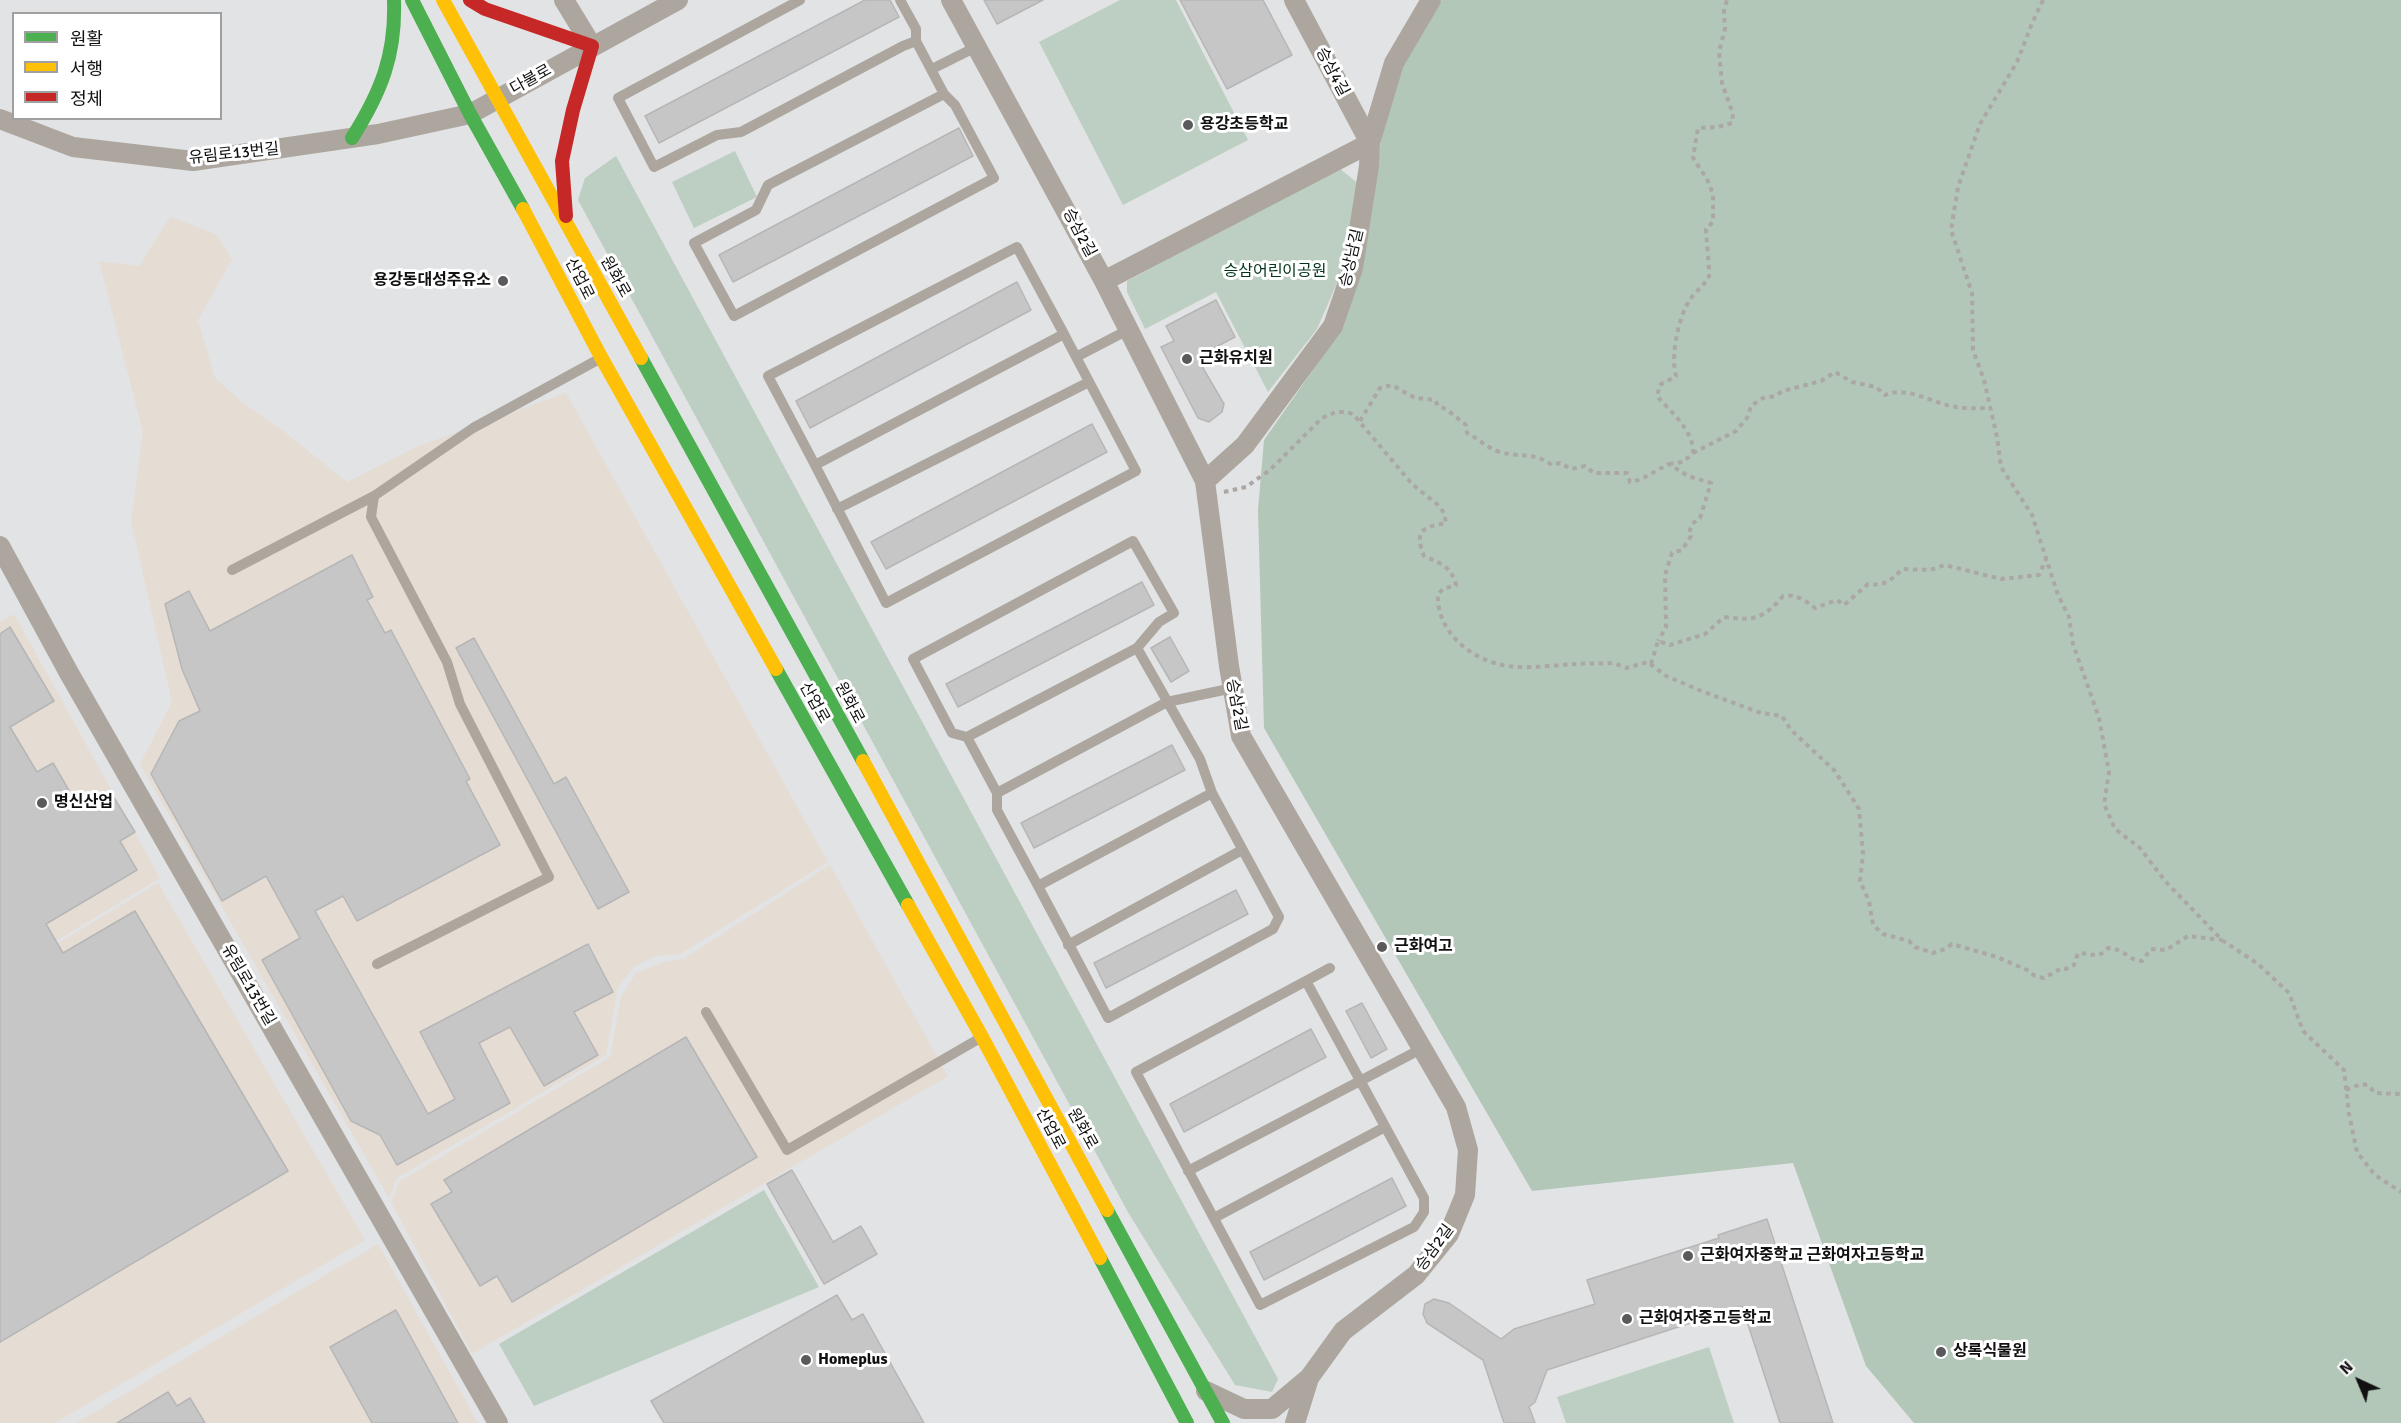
<!DOCTYPE html>
<meta charset="utf-8">
<style>
body{margin:0}
#map{position:relative;width:2401px;height:1423px;overflow:hidden;background:#e2e3e5;font-family:Signika,"Noto Sans KR",sans-serif}
canvas{display:block}
.legend{position:absolute;left:12px;top:12px;width:210px;height:108px;box-sizing:border-box;background:#fff;border:2px solid #a0a0a0;margin:0;padding:8px 10px;list-style:none;font-size:18px;color:#111112}
.legend li{display:flex;align-items:center;gap:12px;height:30px}
.legend b{width:30px;border:2px solid #a0a0a0}
.north{position:absolute;left:2329px;top:1351px;width:60px;height:60px;-webkit-text-stroke:4px #fff;paint-order:stroke;rotate:316deg;font-size:16px;font-weight:700;line-height:24px;text-align:center;color:#111112}
.north::after{content:'';display:block;margin:auto;width:21px;height:27px;background:#111112;clip-path:polygon(50% 0,100% 100%,50% 72%,0 100%)}
</style>
<div id="map">
<canvas width="2401" height="1423"></canvas>
<ul class="legend">
<li><b style="height:8px;background:#4caf50"></b>원활</li>
<li><b style="height:8px;background:#ffc107"></b>서행</li>
<li><b style="height:8px;background:#c62828"></b>정체</li>
</ul>
<div class="north">N</div>
</div>
<script>
const ctx = document.querySelector('canvas').getContext('2d');
ctx.lineJoin = 'round';
function paint(path, color) { ctx.fillStyle = color; ctx.fill(path, 'evenodd'); }
function strokePath(path, color, width, dash) { ctx.strokeStyle = color; ctx.lineWidth = width; ctx.lineCap = dash ? 'butt' : 'round'; ctx.setLineDash(dash || []); ctx.stroke(path); }
function drawText(font, color, halo, rows, align = 'center') {
  ctx.font = font + ' Signika,"Noto Sans KR",sans-serif'; ctx.lineWidth = 6; ctx.setLineDash([]); ctx.textBaseline = 'middle'; ctx.strokeStyle = halo; ctx.fillStyle = color; for (const [text, x, y, turn = 0] of rows) {
    ctx.save(); ctx.translate(x, y); ctx.rotate((+turn || 0) * Math.PI / 180); ctx.textAlign = isNaN(turn) ? turn : align; if (halo) ctx.strokeText(text, 0, 0); ctx.fillText(text, 0, 0); ctx.restore();
  }
}
paint(new Path2D(`
 M170,217L216,234L232,259L198,320L215,378L243,403L282,430L347,482L416,447L566,393L828,862L680,954L657,956L635,966L618,986L606,1055L397,1178L389,1198L140,764L172,702L131,521L143,432L99,261L139,266Z
 M14,614L160,878L0,975V622Z
 M830,865L948,1076L472,1354L391,1202L400,1181L610,1057L621,997L636,973L664,962L683,959Z
 M158,883L365,1240L55,1423H0V978Z
 M378,1244L478,1423H76Z`), '#e5dcd3');
paint(new Path2D(`
 M1120,0H1176L1248,140L1123,205L1039,42Z
 M735,151L757,197L694,228L672,182Z
 M616,156L1278,1379L1272,1392L1235,1385L1129,1214L578,200L585,178Z
 M1339,168L1360,185L1344,267L1317,329L1268,392L1216,292L1145,329L1127,292V281Z
 M764,1190L819,1287L534,1406L499,1344Z
 M1709,1347L1734,1423H1566L1557,1397Z`), '#bdcec3');
paint(new Path2D(`
 M1442,0H2401V1423H1914L1866,1366L1793,1163L1532,1191L1264,728L1258,510L1264,440L1343,327L1362,266L1382,134L1398,65L1433,8Z`), '#b2c7b8');
const building = new Path2D(`
 M865,0H890L899,17L659,143L645,116Z
 M984,0H1043L997,24Z
 M1180,0H1263L1292,55L1227,89Z
 M959,128L973,156L733,282L719,255Z
 M1017,282L1031,310L810,428L796,401Z
 M1216,300L1235,337L1208,351L1203,368L1224,404L1222,412L1209,422L1198,418L1161,347L1174,341L1166,326Z
 M1092,424L1107,452L886,569L871,542Z
 M352,555L373,597L367,600L385,633L391,630L470,779L466,781L500,845L357,921L343,896L315,911L428,1114L455,1099L420,1032L588,944L613,992L574,1012L598,1055L544,1086L510,1027L479,1043L510,1103L397,1165L380,1135L351,1121L262,960L300,938L266,876L222,901L151,774L179,721L200,711L182,669L165,604L189,591L210,631Z
 M1142,582L1154,605L958,707L946,684Z
 M10,627L54,701L10,727L37,772L53,763L74,799L95,806L113,796L135,832L120,841L137,870L46,924L63,953L135,911L288,1171L0,1342V634Z
 M1170,637L1189,671L1171,682L1151,648Z
 M474,638L554,784L566,777L629,892L598,909L456,648Z
 M1172,745L1185,770L1034,848L1021,823Z
 M1236,890L1248,914L1106,988L1094,963Z
 M1362,1003L1387,1049L1371,1058L1346,1011Z
 M1311,1029L1326,1057L1184,1132L1170,1104Z
 M686,1037L757,1157L512,1302L497,1276L480,1286L431,1204L452,1192L444,1180Z
 M792,1170L833,1242L861,1226L877,1254L824,1284L767,1184Z
 M1392,1178L1406,1206L1264,1280L1250,1252Z
 M1767,1219L1833,1423H1780L1742,1306L1547,1370L1535,1402L1529,1407L1535,1423H1504L1483,1360L1427,1323L1423,1314L1425,1304L1434,1299L1449,1303L1501,1339L1514,1329L1595,1304L1587,1280L1719,1238L1718,1235Z
 M837,1295L852,1320L863,1314L924,1423H664L651,1401Z
 M396,1310L458,1423H372L330,1347Z
 M168,1392L177,1406L190,1398L205,1423H117Z`);
paint(building, '#c6c6c7');
strokePath(building, '#b6b6b7', 1.5);
strokePath(new Path2D(`
 M2043,0L2033,21L2017,62L1980,124L1958,187L1951,230L1972,293L1973,350L1984,380L1997,437L2001,467L2032,515L2058,595L2069,617L2073,644L2099,718L2109,772L2104,804L2115,829L2140,848L2165,881L2222,940L2258,964L2289,993L2303,1031L2344,1070L2349,1114L2357,1152L2375,1175L2401,1192
 M1360,421L1380,388L1392,385L1415,398L1435,400L1438,406L1446,409L1466,425L1467,433C1479,439 1487,448 1500,452C1522,458 1531,451 1552,465L1560,463L1571,469L1585,466L1594,473H1627L1630,482C1644,480 1656,470 1669,464L1688,476L1711,483L1700,518L1692,524L1689,533L1691,536L1682,550L1672,553L1665,575L1666,627L1658,641
 M1693,453L1736,431L1747,418L1751,406L1763,398L1775,396L1783,391L1821,381L1835,372L1852,382L1876,387L1885,395C1907,385 1934,404 1956,407C1967,409 1979,408 1990,408
 M1669,464L1683,462L1693,453C1694,431 1671,412 1657,396L1660,385L1676,376C1670,356 1679,314 1691,298C1697,290 1705,285 1709,276C1710,272 1706,237 1706,229L1713,222V194L1707,179L1693,158L1698,128L1718,127L1732,123L1733,114L1722,83L1719,52L1725,29L1724,11L1727,0
 M1224,492L1246,487L1270,470L1322,418L1336,412H1346L1353,414L1412,484L1438,505L1444,513L1446,523C1422,527 1414,531 1424,556C1440,563 1452,567 1456,585L1443,589L1438,594C1436,632 1472,661 1508,666C1530,669 1555,665 1577,664C1589,663 1601,664 1614,663L1626,668L1648,662L1666,676L1704,692L1761,713L1782,716L1791,730L1835,771L1859,809L1863,854L1860,881L1869,901L1873,925L1883,934L1909,941L1915,947L1933,953L1945,949L1952,944L1997,957L2027,970L2035,976L2044,978L2062,968L2066,969L2074,965L2078,953C2092,953 2098,960 2108,948C2125,949 2129,961 2142,961L2151,949L2166,950L2188,936L2222,940
 M1651,664L1658,641L1670,645L1705,634L1724,617C1755,621 1763,619 1783,596C1796,594 1805,600 1815,608L1837,600L1844,605L1868,584C1884,586 1891,581 1902,569L1930,570L1945,565L2001,579L2039,575L2046,559
 M2346,1090L2361,1084L2368,1085L2375,1093L2401,1094`), '#aba7a4', 4, [4.5, 4.5]);
strokePath(new Path2D(`
 M800,0L618,98L654,167L717,135L741,132L903,46L916,41
 M900,0L916,29V41L944,94L768,185L756,210L694,243L734,316L994,178L955,105L944,94
 M932,69L978,46
 M1064,334L1136,471L886,603L815,465Z
 M1076,357L1128,330
 M815,465L768,376L1017,247L1064,334
 M837,509L1089,382
 M232,570L374,496
 M967,737L997,793L1167,702L1233,688
 M997,793V810L1038,886L1212,793
 M1038,886L1108,1018L1273,929L1279,917L1212,793L1200,759L1137,648L967,737L952,733L913,659L1133,541L1174,613L1159,622L1137,648
 M1068,945L1242,850
 M377,964L549,877L460,704L447,662L371,517L374,496L473,428L601,358
 M1306,981L1424,1198V1212L1414,1227L1260,1305L1136,1072L1306,981L1330,968
 M706,1012L787,1150L982,1037
 M1188,1171L1423,1048
 M1214,1218L1385,1127`), '#aca69f', 10);
strokePath(new Path2D(`
 M564,0L592,46
 M951,0L1104,281L1205,481L1229,666L1241,736L1456,1107L1468,1150L1465,1195L1449,1234L1416,1275L1343,1331L1309,1378L1295,1423
 M0,119L73,147L193,161L378,134L470,114L678,0
 M1104,281L1370,143L1294,0
 M1205,481L1245,445L1333,326L1353,268L1369,166L1370,143L1394,63L1431,0
 M0,546L69,673L498,1423
 M1206,1391L1244,1409H1272L1309,1378`), '#aca69f', 20);
strokePath(new Path2D(`
 M412,0L470,114L523,209
 M352,138C381,92 396,55 394,0
 M641,358L863,761
 M776,669L908,905
 M1107,1210L1223,1423
 M1100,1258L1187,1423`), '#4caf50', 14);
strokePath(new Path2D(`
 M443,0L641,358
 M523,209L601,357L776,669
 M863,761L1107,1210
 M908,905L982,1037L1100,1258`), '#ffc107', 14);
strokePath(new Path2D(`
 M470,0L485,9L592,46L573,110L562,161L566,216`), '#c62828', 14);
for (const [x, y, r, color] of [
 [1188,125,6,"#5a5a5c"],
 [503,281,6,"#5a5a5c"],
 [1187,359,6,"#5a5a5c"],
 [42,803,6,"#5a5a5c"],
 [1382,947,6,"#5a5a5c"],
 [1688,1256,6,"#5a5a5c"],
 [1627,1319,6,"#5a5a5c"],
 [1941,1352,6,"#5a5a5c"],
 [806,1360,6,"#5a5a5c"]
]) { const dot = new Path2D(); dot.arc(x, y, r, 0, 2 * Math.PI); ctx.fillStyle = color; ctx.fill(dot); strokePath(dot, '#fff', 2); }
drawText('16px', '#111112', '#fff', [
 ["승삼4길",1332,72,62],
 ["다불로",531,80,-29],
 ["유림로13번길",234,154,-6],
 ["승삼2길",1079,233,62],
 ["승상남길",1352,258,-77],
 ["원화로",615,277,61],
 ["산업로",579,279,63],
 ["산업로",814,703,61],
 ["원화로",849,703,62],
 ["승삼2길",1236,705,79],
 ["유림로13번길",248,985,60],
 ["산업로",1050,1129,62],
 ["원화로",1082,1129,61],
 ["승삼2길",1435,1248,-54]
]);
drawText('bold 16px', '#111112', '#fff', [
 ["용강초등학교",1200,125],
 ["용강동대성주유소",491,281,"right"],
 ["근화유치원",1199,359],
 ["명신산업",54,803],
 ["근화여고",1394,947],
 ["근화여자중학교 근화여자고등학교",1700,1256],
 ["근화여자중고등학교",1639,1319],
 ["상록식물원",1953,1352],
 ["Homeplus",818,1360]
], 'left');
drawText('16px', '#033418', '#fff', [
 ["승삼어린이공원",1275,272]
]);
</script>
